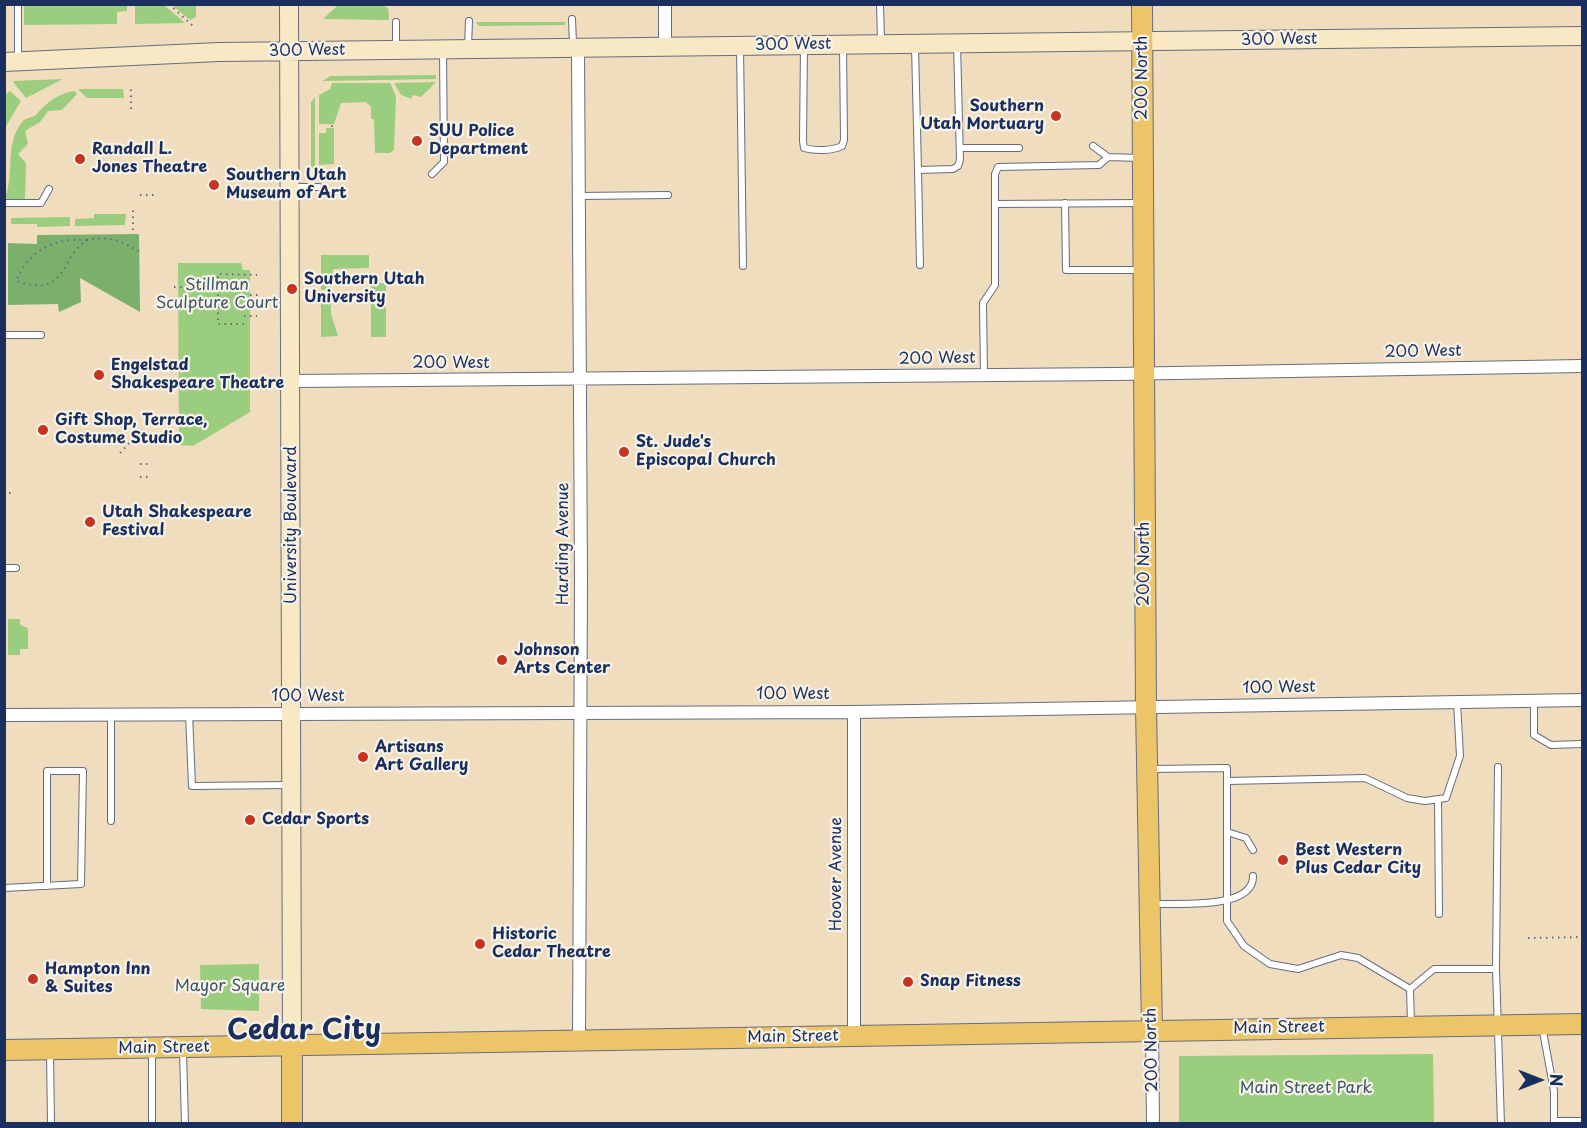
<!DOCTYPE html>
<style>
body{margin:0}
#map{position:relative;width:1587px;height:1128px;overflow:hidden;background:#f0ddbd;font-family:"Playpen Sans",sans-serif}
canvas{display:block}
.frame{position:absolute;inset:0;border:6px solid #1b2f5e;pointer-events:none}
.north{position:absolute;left:1509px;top:1050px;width:60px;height:60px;-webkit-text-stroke:4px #f7f3e8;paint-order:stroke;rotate:90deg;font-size:16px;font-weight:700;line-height:24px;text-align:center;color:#1b2f5e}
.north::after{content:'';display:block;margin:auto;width:21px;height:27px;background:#1b2f5e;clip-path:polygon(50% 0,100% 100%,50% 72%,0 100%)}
</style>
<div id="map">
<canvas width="1587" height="1128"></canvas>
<div class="frame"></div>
<div class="north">N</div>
</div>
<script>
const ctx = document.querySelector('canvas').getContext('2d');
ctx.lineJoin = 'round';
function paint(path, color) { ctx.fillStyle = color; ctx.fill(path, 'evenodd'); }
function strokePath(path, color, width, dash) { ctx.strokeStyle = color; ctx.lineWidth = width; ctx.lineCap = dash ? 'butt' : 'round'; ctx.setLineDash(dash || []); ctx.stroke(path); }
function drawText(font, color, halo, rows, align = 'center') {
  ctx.font = font + ' "Playpen Sans",sans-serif'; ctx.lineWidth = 4.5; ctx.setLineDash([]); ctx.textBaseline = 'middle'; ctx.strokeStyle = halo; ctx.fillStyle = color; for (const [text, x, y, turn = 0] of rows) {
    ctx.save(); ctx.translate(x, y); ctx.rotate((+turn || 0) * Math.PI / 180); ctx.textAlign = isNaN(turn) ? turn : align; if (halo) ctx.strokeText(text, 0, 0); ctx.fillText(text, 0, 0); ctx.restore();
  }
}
paint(new Path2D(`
 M24,5H127V11L117,12V24L24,25Z
 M135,5H164L185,23L135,24Z
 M172,5H196V17L190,20Z
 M338,5H381L388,8L389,20L323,19Z
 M476,22H565V25L479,26Z
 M436,75V79L322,81L331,76Z
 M63,79L26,98L13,82L14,81Z
 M436,82L421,97L412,95V99L401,95L394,83Z
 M332,83H390L396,96L394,150L390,153H375L374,119H371V107L366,102L341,103L334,124H319V95L330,89Z
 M78,89H123L124,98H87Z
 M10,91L21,101L5,128V95Z
 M75,91L77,94L62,110L48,111L40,122L25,131L28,144L18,154L26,163L25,199H8L5,198C15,173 4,143 23,121C27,117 32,118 36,115C46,103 58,93 75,91Z
 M315,97V169H311V102Z
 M326,128H334V164L319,165V133H326Z
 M94,214H126L125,225L75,226V219L94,218Z
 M70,217V226L37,227V224H11V218Z
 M321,255H369V268L333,269L331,290H321Z
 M178,263H241L243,270H250V412L193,446L179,445Z
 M371,283H386V337H371Z
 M321,295H331V314L338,336L321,337Z
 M8,619H20V625L28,628V649H20V655H8Z
 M259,964V1011L201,1009L200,965Z
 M1433,1054L1434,1123H1179V1056Z`), '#9acd7d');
paint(new Path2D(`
 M139,234L140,312L80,278L81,302L59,312L58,304L8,305V243L37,244V235Z`), '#7bb06c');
const lane = new Path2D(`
 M18,4V58
 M880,4L881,41
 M572,19L573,44
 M396,22V48
 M804,46L803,141L804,148C815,151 832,151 842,146L844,140L843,46
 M915,46L918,170L953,169L958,166L960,160L957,44
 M468,47L469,21
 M740,47L743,266
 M1093,146L1108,157L1140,158
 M960,148H1019
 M918,170L920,265
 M432,174L444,162L443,50
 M291,187H319
 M579,196L668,195
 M4,203H41L49,189
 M1065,203L1066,270H1142
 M995,204L1140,203
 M4,335H41
 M984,375L983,303L995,285V174L998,167L1099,165L1108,157
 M4,568H16
 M1534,701V735L1551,745L1582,744
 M189,713L192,786L289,785
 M1151,769L1227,768V921L1244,946L1270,964L1298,969L1341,955L1358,958L1410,989L1411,1024
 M1227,781L1365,778L1407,798L1425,801L1446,798L1460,756L1457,702
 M1438,799L1439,914
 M111,821V713
 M1227,832L1246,838L1253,850
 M4,888L81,884L83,771H47V886
 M1153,904C1178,903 1254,910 1253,876
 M1496,969L1498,767
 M1410,989L1434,969H1496L1501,1124
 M1542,1026L1554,1091V1124
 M183,1051L185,1124
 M50,1053L51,1124
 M1554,1121H1582
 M152,1124V1052`);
const street = new Path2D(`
 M665,4V47
 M578,48L581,579L579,1041
 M292,381L1115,374L1582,366
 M854,712V1036
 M4,715L854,712L1582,700
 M1152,1029L1153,1124`);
const secondary = new Path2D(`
 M289,4L292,1046
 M4,62L219,52L1582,36`);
const primary = new Path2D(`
 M1142,4L1146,707L1152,1029
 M4,1050L1582,1024
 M292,1124V1046`);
strokePath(lane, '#666c7f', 8);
strokePath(street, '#666c7f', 14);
strokePath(secondary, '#666c7f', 20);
strokePath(primary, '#666c7f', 22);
strokePath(new Path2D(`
 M169,4L194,27
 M131,109V86
 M331,126H336
 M140,195H155
 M133,230V209
 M87,240C54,238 30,249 16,281C68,299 59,258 87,240C110,235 123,242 142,253
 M174,287H218
 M244,295H258
 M244,316H257
 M244,324H218V274L257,275
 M120,453L156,414
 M140,464H148
 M140,477H148
 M9,493H15
 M1528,938L1582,937`), '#666c7f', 2, [1.5, 4.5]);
strokePath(lane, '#fff', 6);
strokePath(street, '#fff', 12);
strokePath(secondary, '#f8e8c3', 18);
strokePath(primary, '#edc569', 20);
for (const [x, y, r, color] of [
 [1056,116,6,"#c8321e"],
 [417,141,6,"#c8321e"],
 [80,159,6,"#c8321e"],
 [214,185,6,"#c8321e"],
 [292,289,6,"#c8321e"],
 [99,375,6,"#c8321e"],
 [43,430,6,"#c8321e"],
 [624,452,6,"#c8321e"],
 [90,522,6,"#c8321e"],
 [502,660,6,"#c8321e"],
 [363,757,6,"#c8321e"],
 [250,820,6,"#c8321e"],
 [1283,860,6,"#c8321e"],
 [480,944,6,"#c8321e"],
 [33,979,6,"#c8321e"],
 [908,982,6,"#c8321e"]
]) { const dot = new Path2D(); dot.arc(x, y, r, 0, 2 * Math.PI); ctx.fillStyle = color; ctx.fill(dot); strokePath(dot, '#f7f3e8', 2); }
drawText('16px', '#1b2f5e', '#f7f3e8', [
 ["300 West",1279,40,-1],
 ["300 West",793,45,-1],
 ["300 West",307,51,-1],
 ["200 North",1143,78,-90],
 ["200 West",1423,352,-1],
 ["200 West",937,359,-1],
 ["200 West",451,364],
 ["University Boulevard",292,525,-90],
 ["Harding Avenue",564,544,-90],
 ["200 North",1145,564,-90],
 ["100 West",1279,688,-1],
 ["100 West",793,695],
 ["100 West",308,697],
 ["Hoover Avenue",837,874,-90],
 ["Main Street",1279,1028,-1],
 ["Main Street",793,1037,-1],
 ["Main Street",164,1048,-1],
 ["200 North",1152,1050,-91]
]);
drawText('bold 16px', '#1b2f5e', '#f7f3e8', [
 ["Southern",1044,107,"right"],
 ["Utah Mortuary",1044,125,"right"],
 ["SUU Police",429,132],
 ["Department",429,150],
 ["Randall L.",92,150],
 ["Jones Theatre",92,168],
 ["Southern Utah",226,176],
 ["Museum of Art",226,194],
 ["Southern Utah",304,280],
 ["University",304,298],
 ["Engelstad",111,366],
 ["Shakespeare Theatre",111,384],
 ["Gift Shop, Terrace,",55,421],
 ["Costume Studio",55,439],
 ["St. Jude's",636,443],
 ["Episcopal Church",636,461],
 ["Utah Shakespeare",102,513],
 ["Festival",102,531],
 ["Johnson",514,651],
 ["Arts Center",514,669],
 ["Artisans",375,748],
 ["Art Gallery",375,766],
 ["Cedar Sports",262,820],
 ["Best Western",1295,851],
 ["Plus Cedar City",1295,869],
 ["Historic",492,935],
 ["Cedar Theatre",492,953],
 ["Hampton Inn",45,970],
 ["& Suites",45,988],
 ["Snap Fitness",920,982]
], 'left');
drawText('16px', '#3b5666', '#f7f3e8', [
 ["Stillman",217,286],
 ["Sculpture Court",217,304],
 ["Mayor Square",230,987],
 ["Main Street Park",1306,1089]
]);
drawText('bold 28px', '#1b2f5e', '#f7f3e8', [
 ["Cedar City",304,1031]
]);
</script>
